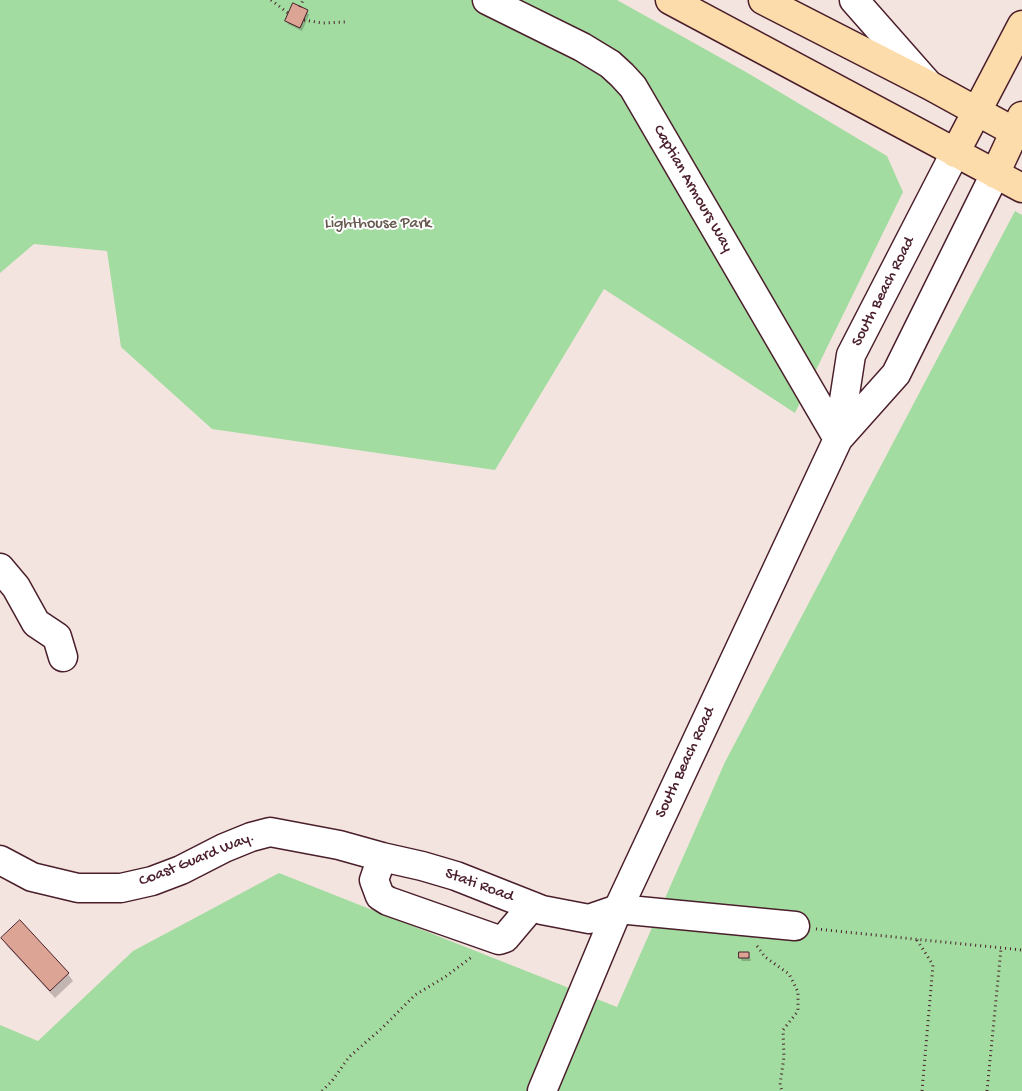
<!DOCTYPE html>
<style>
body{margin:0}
canvas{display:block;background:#f4e4df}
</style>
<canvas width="1022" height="1091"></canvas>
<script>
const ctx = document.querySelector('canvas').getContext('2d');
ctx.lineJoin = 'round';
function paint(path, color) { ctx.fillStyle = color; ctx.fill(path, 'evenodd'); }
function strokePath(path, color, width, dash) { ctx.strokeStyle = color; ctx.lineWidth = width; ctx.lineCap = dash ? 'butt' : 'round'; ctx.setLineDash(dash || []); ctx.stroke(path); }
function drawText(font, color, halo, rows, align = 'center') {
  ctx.font = font + ' "Gochi Hand",sans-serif'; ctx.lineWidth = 4; ctx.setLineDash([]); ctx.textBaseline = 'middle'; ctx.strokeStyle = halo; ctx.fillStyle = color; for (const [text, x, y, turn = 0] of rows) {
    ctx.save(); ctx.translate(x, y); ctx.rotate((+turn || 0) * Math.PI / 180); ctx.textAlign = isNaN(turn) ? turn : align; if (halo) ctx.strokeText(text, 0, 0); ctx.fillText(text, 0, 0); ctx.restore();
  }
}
paint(new Path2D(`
 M0,0H617L746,72L887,156L903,192L795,413L604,289L495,470L212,429L121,347L107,251L34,244L0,273Z
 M1015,211L1022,215V1091H0V1025L38,1041L133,951L279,873L617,1007L725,762Z`), '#a3dca0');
paint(new Path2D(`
 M307,11L309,15L302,31L288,24L286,21Z
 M3,938L68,974L73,981L55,998L7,946Z
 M749,954L751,961H742L740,957Z`), '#0003');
const building = new Path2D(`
 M293,3L308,10L300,28L285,21Z
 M20,920L69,973L50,991L1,938Z
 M739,952H749V958H739Z`);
paint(building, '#dba494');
strokePath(building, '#4a1f2b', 1);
const minor = new Path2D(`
 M487,0L582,47L610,64L622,75L633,87L838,439
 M854,0L928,84
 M838,439L896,374L995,174
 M0,568L16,587L36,623L57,637L63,657
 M382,857L374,880L380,896L388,901L499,940L505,938L532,906
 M0,860L32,877L78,888H121L152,881L181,870L224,848L251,837L270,832L339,845L382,857L422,866L456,876L542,910L589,919L618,909L795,926
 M542,1091L618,909L838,439L851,355L955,153`);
const major = new Path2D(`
 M670,0L1022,188
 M763,0L929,85L1022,136
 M955,153L1022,25
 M995,174L1022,116`);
strokePath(minor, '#4a1f2b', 31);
strokePath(major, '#4a1f2b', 31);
strokePath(new Path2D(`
 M271,0L288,13
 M300,7L303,0
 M304,20L322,23L345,22
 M816,929L1022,950
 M917,940L933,965L922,1091
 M757,946L765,957L789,974L798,992V1011L783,1030L784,1057L780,1085L782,1091
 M322,1091L332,1081L349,1057L381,1029L415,995L445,977L473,956
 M987,1091L1001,949`), '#4a1f2b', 3, [1, 4]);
strokePath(minor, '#fff', 28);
strokePath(major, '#fddcac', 28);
drawText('16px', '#4a1f2b', '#fff', [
 ["Captian Armours Way",692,189,60],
 ["South Beach Road",884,292,-63],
 ["South Beach Road",686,763,-65],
 ["Coast Guard Way.",197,860,-22],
 ["Stati Road",479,886,20]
]);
drawText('16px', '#65584e', '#fff', [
 ["Lighthouse Park",378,225]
]);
</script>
